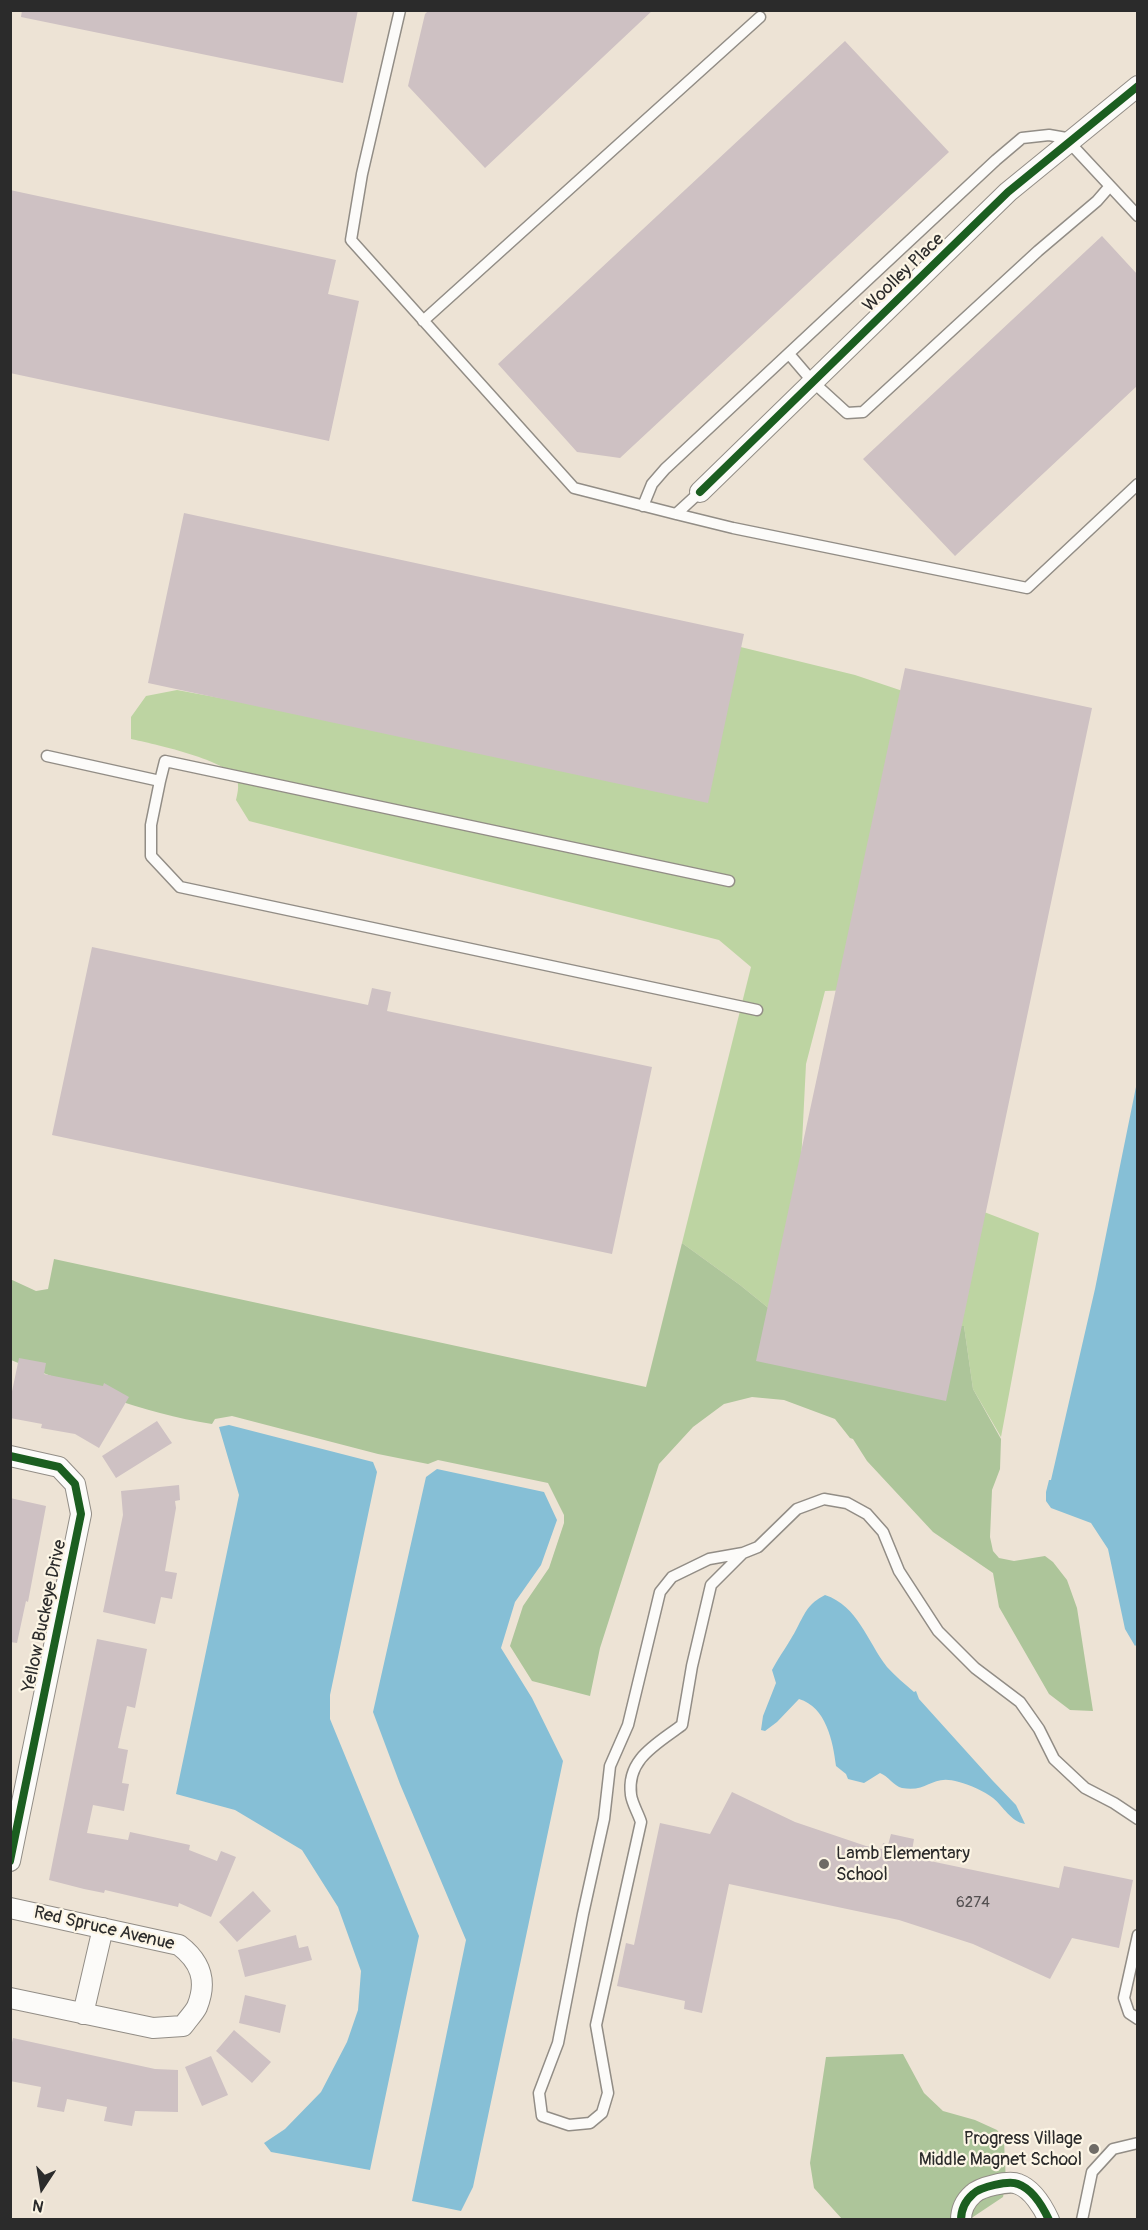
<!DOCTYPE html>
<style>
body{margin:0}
#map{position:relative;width:1148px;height:2230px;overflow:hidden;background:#ede3d5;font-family:Pangolin,sans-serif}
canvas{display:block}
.frame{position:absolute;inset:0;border:12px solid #2b2b2b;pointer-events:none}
.north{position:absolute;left:12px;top:2158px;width:60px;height:60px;-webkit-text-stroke:4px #fcf5e5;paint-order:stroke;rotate:192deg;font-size:16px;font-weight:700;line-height:24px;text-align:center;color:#2b2b2b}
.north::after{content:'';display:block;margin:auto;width:21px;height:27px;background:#2b2b2b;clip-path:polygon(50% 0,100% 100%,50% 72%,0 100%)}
</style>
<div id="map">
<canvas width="1148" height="2230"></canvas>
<div class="frame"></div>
<div class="north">N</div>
</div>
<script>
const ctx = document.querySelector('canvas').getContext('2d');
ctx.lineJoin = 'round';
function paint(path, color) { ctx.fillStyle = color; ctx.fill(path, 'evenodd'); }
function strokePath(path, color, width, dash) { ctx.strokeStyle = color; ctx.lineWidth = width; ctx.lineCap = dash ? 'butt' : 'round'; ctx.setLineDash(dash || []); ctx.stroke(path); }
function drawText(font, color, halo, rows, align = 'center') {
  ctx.font = font + ' Pangolin,sans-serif'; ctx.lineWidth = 4.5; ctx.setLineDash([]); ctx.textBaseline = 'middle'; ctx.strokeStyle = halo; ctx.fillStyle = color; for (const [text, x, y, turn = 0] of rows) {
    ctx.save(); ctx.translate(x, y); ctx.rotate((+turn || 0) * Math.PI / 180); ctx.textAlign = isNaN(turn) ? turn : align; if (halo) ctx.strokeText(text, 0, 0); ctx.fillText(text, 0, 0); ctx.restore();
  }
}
paint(new Path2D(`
 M524,594L855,675L989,720L854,990L825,991L806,1064L801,1163L911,1184L1039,1233L1001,1437L973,1389L964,1326L787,1323L740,1285L682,1243L751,967L719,940L249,821L236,800C238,791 240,784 235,777C223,759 154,744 131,739V717L146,696L177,690L361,724Z`), '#bdd4a2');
paint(new Path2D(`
 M682,1243L740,1285L787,1323L964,1326L973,1389L1001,1439L1000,1469L992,1490L990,1537L993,1551L999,1558L1014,1561L1045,1556L1053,1562L1067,1580L1077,1608L1093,1711L1070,1710L1049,1694L999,1607L993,1573L933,1532L867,1461L853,1439L850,1438L835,1419L784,1400L752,1397L724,1404L693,1427L659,1464L600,1648L590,1696L532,1681L510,1646L523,1606L549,1568L564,1523V1515L548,1483L438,1460L428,1464L378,1454L232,1416L215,1419L212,1424C142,1413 75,1386 11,1360L10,1279L36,1291L48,1289L54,1259L646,1387Z
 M903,2054L924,2093L943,2111L975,2120L997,2130L1004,2141L1006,2183L1003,2197L970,2219H842L814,2188L810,2163L826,2057Z`), '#adc59a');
paint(new Path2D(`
 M1137,1082L1138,1643L1135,1646L1125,1629L1108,1549L1091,1523L1051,1508L1046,1501V1492L1049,1480H1051L1095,1289Z
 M229,1425L373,1462L377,1472L330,1695V1719L419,1936L370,2170L271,2152L264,2143L285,2129L321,2092L347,2042L358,2010L361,1971L338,1907L302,1850L235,1810L176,1794L239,1495L219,1427Z
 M437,1469L544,1492L557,1520L541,1565L515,1602L501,1648L532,1698L563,1761L473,2187L461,2211L412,2201L466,1940L400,1784L373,1712L426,1477Z
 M825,1595C858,1606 867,1641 887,1667C895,1676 905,1684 914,1692L916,1691L919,1699L993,1781L1016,1805L1025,1824C1010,1821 1004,1807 993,1798C984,1791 970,1785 959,1782C931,1773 929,1793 902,1788C894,1786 888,1776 880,1773L864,1783L848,1779L846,1774L836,1766C833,1741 826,1707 799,1699L777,1722L765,1731L761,1730L763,1716L776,1683L772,1670C780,1655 790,1642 797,1628C806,1611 808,1604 825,1595Z`), '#86bfd6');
paint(new Path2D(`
 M22,10H358L343,83L21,17Z
 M429,10H653L485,168L408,86L425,14Z
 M845,41L949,152L620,458L577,452L498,364Z
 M10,190L336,260L328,294L359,301L329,441L10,373Z
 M1102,236L1137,274V386L955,556L863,459Z
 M184,513L744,634L708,803L148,683Z
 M905,668L1092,708L946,1401L756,1361Z
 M92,947L368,1005L372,988L391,992L387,1011L652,1067L612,1254L52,1135Z
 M19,1358L46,1363L44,1374L103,1386L104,1383L129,1397L99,1448L75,1434L41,1428L42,1424L10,1418V1401Z
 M157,1421L172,1443L116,1478L102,1456Z
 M179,1485L180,1500L175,1501L176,1508L165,1571L177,1573L172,1599L161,1597L155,1624L103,1612L123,1515L121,1491Z
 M10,1498L46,1506L28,1602L26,1601L17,1643L10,1642Z
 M97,1639L147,1649L135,1708L127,1706L118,1748L128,1750L122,1783L129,1784L124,1811L93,1805L87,1833L128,1840L130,1832L190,1845L189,1850L217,1861L221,1851L236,1857L211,1917L179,1903L178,1907L105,1890L104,1893L84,1889L49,1880Z
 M732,1792L795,1822L866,1846L882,1849L883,1843L888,1845L891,1834L914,1839L911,1857L1059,1888L1064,1866L1133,1880L1119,1948L1072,1938L1050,1979L973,1944L899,1920L729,1884L702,2013L684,2009L685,2001L617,1986L626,1943L634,1945L660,1823L710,1834Z
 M253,1891L271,1911L237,1942L219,1922Z
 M296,1935L299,1948L308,1946L312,1960L245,1977L238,1950Z
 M245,1995L286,2005L280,2033L239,2023Z
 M234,2030L271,2062L252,2083L216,2051Z
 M13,2038L155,2069L178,2070V2112L135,2111L132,2126L104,2121L107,2107L67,2099L64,2112L37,2107L41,2087L10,2081V2051Z
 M211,2056L228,2095L202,2106L185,2067Z`), '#cec1c3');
const lane = new Path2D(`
 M400,10L362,174L351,240L574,488L676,514
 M1069,142L1138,216
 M423,321L760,17
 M789,354L813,382L847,413L863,412L1038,251L1097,201L1110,186
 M700,492L676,514L733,528L1027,588L1138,484
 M643,506L652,484L665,469L996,160L1022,138L1049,135L1072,139
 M47,756L160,781L151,825V856L180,887L757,1010
 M160,781L165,761L729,881
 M743,1553L711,1585L692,1666L682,1725C657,1744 626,1759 631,1795C632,1803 638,1813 641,1822L596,2025L608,2093L602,2113L590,2123L569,2125L542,2116L539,2093L558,2043L583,1914L604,1819L610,1766L628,1725L660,1592L672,1577L709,1559L743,1553L758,1547L797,1509L824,1499L847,1503L867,1514L883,1532L899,1571L938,1631L975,1668L1020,1702L1039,1729L1054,1759L1085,1788L1114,1803L1138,1819
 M1138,1935L1124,1998L1129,2013L1138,2019
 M1082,2220L1092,2172L1113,2149L1138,2143`);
const street = new Path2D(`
 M700,492L1008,192L1138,86
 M10,1456L59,1467L75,1484L81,1514L10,1861
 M10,1908L179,1945C200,1961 208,1980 197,2007C194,2013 187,2020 183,2026L153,2028L10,1998
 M83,2014L103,1928
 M961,2220C961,2210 965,2201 973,2194C980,2187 1009,2180 1018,2184C1032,2189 1043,2207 1049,2220`);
strokePath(lane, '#928d86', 13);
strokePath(street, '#928d86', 22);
strokePath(lane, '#fcfbf9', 10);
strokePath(street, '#fcfbf9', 20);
strokePath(new Path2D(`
 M700,492L1008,192L1138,86
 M10,1456L59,1467L75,1484L81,1514L10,1861
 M961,2220C961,2210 965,2201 973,2194C980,2187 1009,2180 1018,2184C1032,2189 1043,2207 1049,2220`), '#1b5e20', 8);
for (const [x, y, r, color] of [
 [824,1864,6,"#6f6b66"],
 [1094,2149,6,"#6f6b66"]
]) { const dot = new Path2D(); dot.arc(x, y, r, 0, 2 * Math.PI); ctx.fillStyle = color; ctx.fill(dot); strokePath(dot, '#fcf5e5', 2); }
drawText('15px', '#545051', null, [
 ["6274",973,1903]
]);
drawText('18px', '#2b2b2b', '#fcf5e5', [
 ["Woolley Place",904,273,-44],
 ["Yellow Buckeye Drive",45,1616,-78],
 ["Red Spruce Avenue",104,1929,13]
]);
drawText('18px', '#2b2b2b', '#fcf5e5', [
 ["Lamb Elementary",836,1854],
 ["School",836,1875],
 ["Progress Village",1082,2139,"right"],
 ["Middle Magnet School",1082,2160,"right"]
], 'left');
</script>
